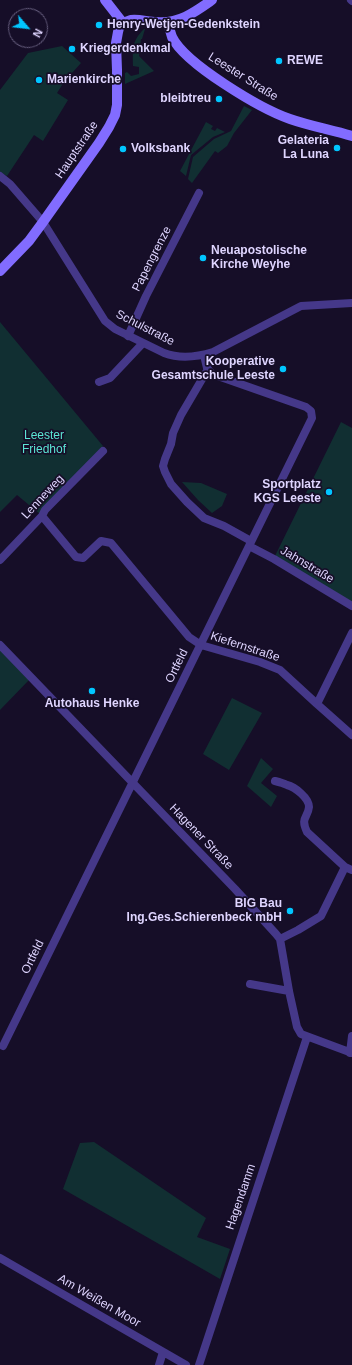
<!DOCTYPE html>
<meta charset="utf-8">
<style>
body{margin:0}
#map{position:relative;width:352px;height:1365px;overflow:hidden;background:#160e28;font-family:Helvetica,sans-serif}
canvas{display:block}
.north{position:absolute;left:8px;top:8px;width:40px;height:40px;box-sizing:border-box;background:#160e28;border:1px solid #665e7e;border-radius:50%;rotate:118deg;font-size:11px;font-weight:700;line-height:16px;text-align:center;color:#dfd5ff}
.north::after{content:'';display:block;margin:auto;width:14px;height:18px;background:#01c6ff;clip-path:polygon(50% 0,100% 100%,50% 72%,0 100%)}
</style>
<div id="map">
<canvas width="352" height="1365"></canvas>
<div class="north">N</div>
</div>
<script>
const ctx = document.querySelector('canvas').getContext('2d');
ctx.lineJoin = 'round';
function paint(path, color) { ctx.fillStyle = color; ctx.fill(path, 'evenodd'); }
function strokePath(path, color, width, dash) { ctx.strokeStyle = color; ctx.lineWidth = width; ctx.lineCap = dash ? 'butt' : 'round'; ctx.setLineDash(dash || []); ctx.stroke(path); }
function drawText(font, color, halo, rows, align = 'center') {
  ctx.font = font + ' Helvetica,sans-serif'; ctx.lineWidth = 3.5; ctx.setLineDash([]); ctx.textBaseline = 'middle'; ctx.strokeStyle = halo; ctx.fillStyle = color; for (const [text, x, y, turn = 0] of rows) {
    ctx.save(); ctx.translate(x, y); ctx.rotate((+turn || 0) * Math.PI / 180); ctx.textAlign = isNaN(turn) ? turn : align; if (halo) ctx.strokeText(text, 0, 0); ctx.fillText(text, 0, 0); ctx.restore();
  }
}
paint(new Path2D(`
 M144,29H145L142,39H141L139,56L154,71L125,84V73L127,72L131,76L139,74V67L133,66C133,49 131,42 144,29Z
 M62,46L81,63L64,82L57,93L68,100L43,141L34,135L7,176L0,172V90L28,53Z
 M244,106L252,110L234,133L227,146L218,153L215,151L192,183L188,179L193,157L214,139L231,131Z
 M206,122L213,126L211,129L215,131L217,128L225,132L213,137L191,155L186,176L180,171Z
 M0,322L103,446L40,514L17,495L0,512Z
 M341,422L352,428V602L275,556Z
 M182,482L201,483L227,494L222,506L212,513L198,500Z
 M0,650L29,680L0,710Z
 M232,698L262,713L229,770L203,754Z
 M261,758L273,769L261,783L277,796L271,807L247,786Z
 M94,1142L206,1218L197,1237L230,1249L220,1279L63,1189L80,1143Z`), '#112f32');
strokePath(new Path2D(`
 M351,0L352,1
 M0,176L10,184L43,222L105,321L115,329L164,353C180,359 197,357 213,352L301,306L352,303
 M128,336L146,296L199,193
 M208,369L181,415L173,433L171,444L165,459L163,466L165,472L171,484L187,502L204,518L224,526L251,541
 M99,382L110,378L143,343
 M42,516L76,557L83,558L101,541L111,543L189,637L201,645L260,662L280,670L317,704
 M249,546L274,559L352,606
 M0,560L42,516L45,510L103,451
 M352,633L317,704L352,735
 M0,645L235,889L276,934L280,939L289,991L297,1027L301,1034L352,1053
 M275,781C279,782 283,783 287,785C295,787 309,798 309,807C308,818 300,817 307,832L345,867
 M280,939L298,930L321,916L345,867L352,870
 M250,984L289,991
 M3,1046L312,418L311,411L306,407L212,374L207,368L204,355
 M350,1053L352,1036
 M0,1258L186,1365
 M159,1365L163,1352
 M199,1365L307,1037`), '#453889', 8);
strokePath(new Path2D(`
 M105,0L123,23
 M169,22C169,27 170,32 172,37C185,64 261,109 290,119C310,126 332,130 352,136
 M0,271L29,241L43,222L99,143L109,127L115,115L117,105V70L116,43L118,32L119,28L123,23L131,20C140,19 148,22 157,22C179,24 195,12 212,0`), '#826cff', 10);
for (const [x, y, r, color] of [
 [99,25,4,"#01c6ff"],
 [72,49,4,"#01c6ff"],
 [279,61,4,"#01c6ff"],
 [39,80,4,"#01c6ff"],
 [219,99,4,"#01c6ff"],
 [337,148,4,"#01c6ff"],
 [123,149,4,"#01c6ff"],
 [203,258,4,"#01c6ff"],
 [283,369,4,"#01c6ff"],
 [329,492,4,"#01c6ff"],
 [92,691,4,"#01c6ff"],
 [290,911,4,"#01c6ff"]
]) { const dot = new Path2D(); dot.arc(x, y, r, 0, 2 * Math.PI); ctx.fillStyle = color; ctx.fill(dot); strokePath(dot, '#160e28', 1.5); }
drawText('bold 12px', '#dfd5ff', '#160e28', [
 ["Henry-Wetjen-Gedenkstein",107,25],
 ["Kriegerdenkmal",80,49],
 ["REWE",287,61],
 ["Marienkirche",47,80],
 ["bleibtreu",211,99,"right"],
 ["Gelateria",329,141,"right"],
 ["La Luna",329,155,"right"],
 ["Volksbank",131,149],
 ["Neuapostolische",211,251],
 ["Kirche Weyhe",211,265],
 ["Kooperative",275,362,"right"],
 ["Gesamtschule Leeste",275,376,"right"],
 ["Sportplatz",321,485,"right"],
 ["KGS Leeste",321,499,"right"],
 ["Autohaus Henke",92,704,"center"],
 ["BIG Bau",282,904,"right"],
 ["Ing.Ges.Schierenbeck mbH",282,918,"right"]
], 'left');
drawText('12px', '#dfd5ff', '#160e28', [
 ["Leester Straße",243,77,32],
 ["Hauptstraße",77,150,-56],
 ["Papengrenze",152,259,-63],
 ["Schulstraße",145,328,27],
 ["Lenneweg",43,497,-47],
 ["Jahnstraße",307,565,31],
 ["Kiefernstraße",245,647,18],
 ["Ortfeld",177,666,-64],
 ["Hagener Straße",201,837,46],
 ["Ortfeld",33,957,-64],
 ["Hagendamm",241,1197,-71],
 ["Am Weißen Moor",99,1301,30]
]);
drawText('12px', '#5be5d4', '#160e28', [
 ["Leester",44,436],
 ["Friedhof",44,450]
]);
</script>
